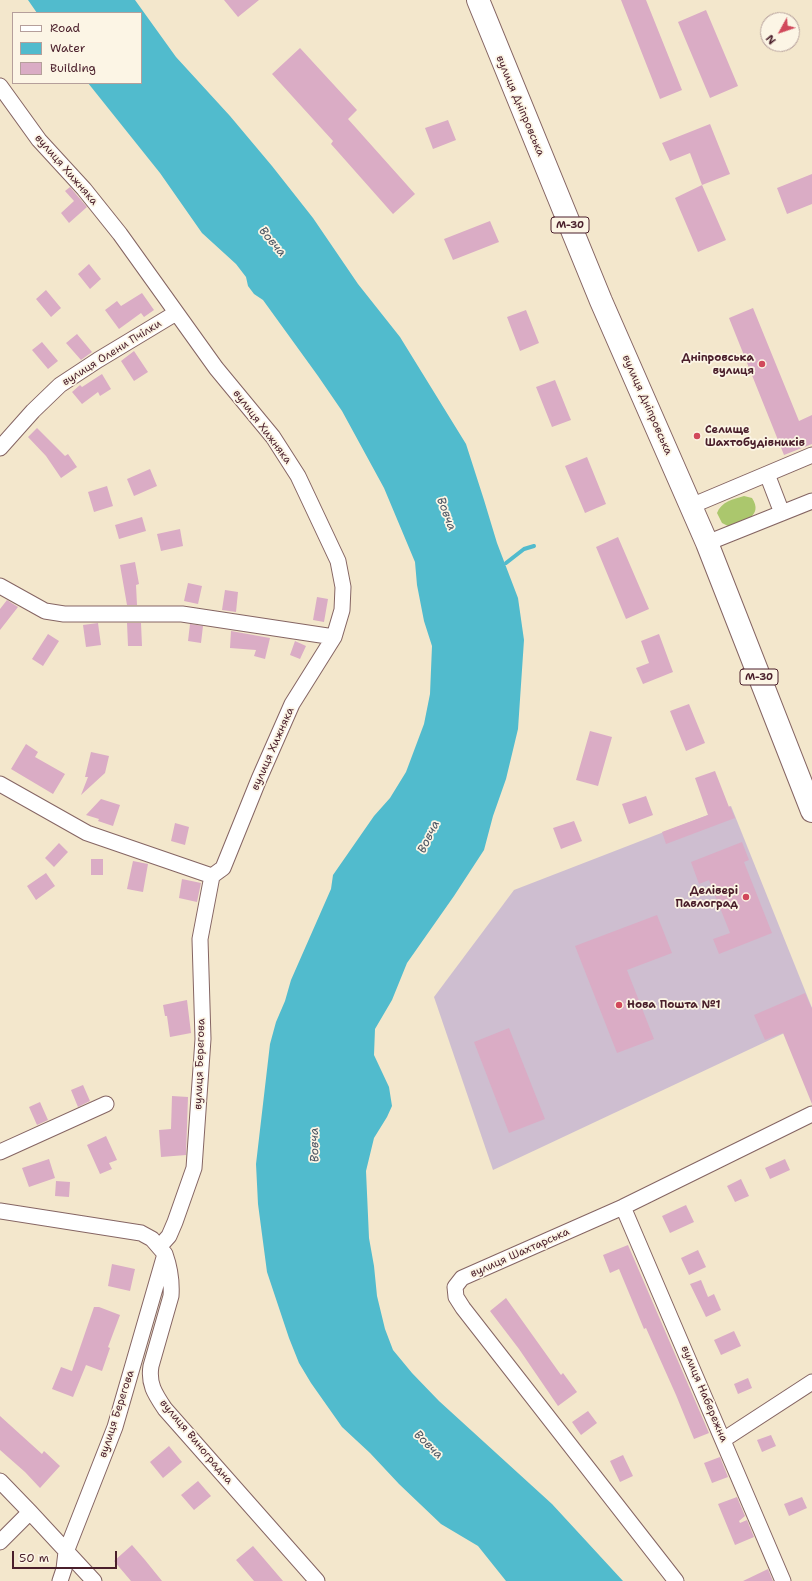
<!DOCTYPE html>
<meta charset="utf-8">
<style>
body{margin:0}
#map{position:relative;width:812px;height:1581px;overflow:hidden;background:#f3e7cc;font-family:"Shantell Sans",sans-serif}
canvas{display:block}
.legend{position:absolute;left:12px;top:12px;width:130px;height:72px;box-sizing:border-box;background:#fcf5e5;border:1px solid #b59f9b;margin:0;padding:5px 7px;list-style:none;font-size:12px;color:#4a1f2b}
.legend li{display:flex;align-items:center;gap:8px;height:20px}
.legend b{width:20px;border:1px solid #b59f9b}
.north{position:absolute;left:760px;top:12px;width:40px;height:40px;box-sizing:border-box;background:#fcf5e5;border:1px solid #b59f9b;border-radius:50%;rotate:230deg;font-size:11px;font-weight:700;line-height:16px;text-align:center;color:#4a1f2b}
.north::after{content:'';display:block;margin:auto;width:14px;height:18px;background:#d1495b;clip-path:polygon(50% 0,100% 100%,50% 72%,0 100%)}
.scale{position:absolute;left:12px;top:1551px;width:105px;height:18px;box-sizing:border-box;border:2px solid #4a1f2b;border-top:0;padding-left:5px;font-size:12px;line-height:14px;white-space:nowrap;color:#4a1f2b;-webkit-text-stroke:3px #fcf5e5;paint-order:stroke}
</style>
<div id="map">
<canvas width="812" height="1581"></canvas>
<ul class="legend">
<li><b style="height:5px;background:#fff"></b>Road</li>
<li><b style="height:11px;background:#51bbcd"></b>Water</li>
<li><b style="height:11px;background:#daacc5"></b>Building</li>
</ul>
<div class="north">N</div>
<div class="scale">50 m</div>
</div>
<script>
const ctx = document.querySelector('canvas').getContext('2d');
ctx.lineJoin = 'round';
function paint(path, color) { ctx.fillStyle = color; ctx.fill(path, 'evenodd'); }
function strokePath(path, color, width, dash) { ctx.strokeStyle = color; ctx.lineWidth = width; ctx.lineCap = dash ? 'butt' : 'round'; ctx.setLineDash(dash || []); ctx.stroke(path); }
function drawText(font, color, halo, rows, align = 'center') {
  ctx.font = font + ' "Shantell Sans",sans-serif'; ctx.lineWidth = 3.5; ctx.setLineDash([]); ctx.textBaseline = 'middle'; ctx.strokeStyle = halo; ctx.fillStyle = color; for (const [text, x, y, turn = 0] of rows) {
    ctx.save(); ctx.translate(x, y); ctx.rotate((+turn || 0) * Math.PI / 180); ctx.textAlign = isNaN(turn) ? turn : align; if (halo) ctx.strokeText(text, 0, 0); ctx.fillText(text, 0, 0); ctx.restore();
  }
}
paint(new Path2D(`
 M731,806L812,1008V1020L493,1170L434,997L514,890Z`), '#cebed0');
paint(new Path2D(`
 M744,496L752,498C764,516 743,522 730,527L722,523L717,513C721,502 733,499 744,496Z`), '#abc76d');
paint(new Path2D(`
 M28,0H135L176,57L230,116L272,166L313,218L358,284L400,337L466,444L484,500L497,543L518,598L524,640L518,729L506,779L493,816L484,850L454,896L407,963L392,1000L375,1029L374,1055L389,1087L392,1106L387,1117L374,1138L366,1171L369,1238L374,1266L377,1296L385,1329L393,1350L412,1373L439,1401L552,1504L623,1581H506L478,1546L441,1524L399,1484L370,1453L342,1427L311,1383L299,1363L289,1338L267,1272L258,1204L256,1164L270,1044L276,1022L285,1001L291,980L331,889L333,875L374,816L390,798L406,772L424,724L430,694L432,646L424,621L417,585L415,562L384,488L342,411L318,376L263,300L254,294L248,286L246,277L236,264L202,233L160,173L88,83H141V13H37Z`), '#51bbcd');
strokePath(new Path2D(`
 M506,563L524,549L534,546`), '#51bbcd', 4);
paint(new Path2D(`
 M224,0H259L238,17Z
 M621,0H646L682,90L660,99Z
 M706,10L738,86L710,98L678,22Z
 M300,48L357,110L348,119L415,194L393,214L331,144L333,141L272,74Z
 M448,120L456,140L433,149L425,128Z
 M710,124L730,174L702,185L690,153L670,161L662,143Z
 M812,174V204L787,214L777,188Z
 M702,185L726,240L698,252L675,198Z
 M70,187L87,207L69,223L61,213L74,201L65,191Z
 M490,221L499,242L453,260L444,239Z
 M89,264L101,279L90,289L78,274Z
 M46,290L61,308L51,317L36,299Z
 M142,293L154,310L144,317L141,313L119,329L105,310L117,301L121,306Z
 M753,308L799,421L812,415V444L784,455L729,318Z
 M526,310L539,343L520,351L507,317Z
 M77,334L92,352L81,360L66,343Z
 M42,342L58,361L48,369L32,350Z
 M134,351L148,372L134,381L121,361Z
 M102,374L111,389L100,396L98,392L82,404L72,392L80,385L82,387Z
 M555,380L571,420L552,427L536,387Z
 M37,428L65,456L68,454L77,467L61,478L46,456L28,437Z
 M587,457L606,504L585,513L565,466Z
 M150,469L157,486L134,496L127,479Z
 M107,486L113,506L94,512L88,492Z
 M142,517L146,531L119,539L115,525Z
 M180,529L183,546L161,551L157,534Z
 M618,537L649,609L626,619L596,547Z
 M135,562L139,584L136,585L137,605H127L120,565Z
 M188,583L202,586L198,604L184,601Z
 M225,590L238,592L236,612L222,610Z
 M317,597L328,599L324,622L313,620Z
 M7,600L18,607L0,630V609Z
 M98,623L101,645L86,647L83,625Z
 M127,623H141L142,646H128Z
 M190,624L203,626L201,643L188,641Z
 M231,631L270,638L265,659L254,656L256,650L230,648Z
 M48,634L59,641L43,666L32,659Z
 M659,634L673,672L643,684L636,668L649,663L641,641Z
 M295,641L306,646L300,659L290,655Z
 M689,704L705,743L686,751L670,711Z
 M590,731L612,737L598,786L576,780Z
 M26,744L38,752L35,757L65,774L53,794L11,769Z
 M91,752L109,756L105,773L81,795L88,777H85Z
 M715,771L729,807L730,806L735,818L666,844L662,832L708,815L695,778Z
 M646,796L653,815L629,824L622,804Z
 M101,799L120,805L113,826L98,821L99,819L86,815Z
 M574,821L582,841L561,849L553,828Z
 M175,823L189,827L185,845L171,841Z
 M742,842L749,860L744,862L772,933L719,954L713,939L730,933L709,880L699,884L691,862Z
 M59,843L68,852L54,867L45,858Z
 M91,859H103V875H91Z
 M133,861L148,864L143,892L127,889Z
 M46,873L55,886L36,900L27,886Z
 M182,879L201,883L197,902L179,898Z
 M657,915L672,953L627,970L654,1039L617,1053L575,946Z
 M805,993L812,1009V1104L783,1033L765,1040L754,1015Z
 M187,1000L191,1033L170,1037L167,1016H165L163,1005Z
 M509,1028L545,1119L509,1133L474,1042Z
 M83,1085L90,1101L78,1107L71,1090Z
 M172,1096L188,1097L186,1155L161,1157L159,1130L171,1129Z
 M40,1102L48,1120L37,1125L29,1107Z
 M106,1136L117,1160L109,1163L112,1169L100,1174L87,1145Z
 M49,1159L55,1178L29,1187L22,1168Z
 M785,1159L790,1170L770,1179L765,1168Z
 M741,1179L749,1196L735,1202L727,1186Z
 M56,1181L70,1182L69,1197L55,1196Z
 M686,1205L694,1222L670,1233L662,1216Z
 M628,1245L709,1433L694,1439L676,1395L646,1328L644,1329L619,1269L610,1273L603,1255Z
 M698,1250L706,1267L689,1275L681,1258Z
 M112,1264L135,1269L130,1291L108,1286Z
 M701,1280L708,1297L714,1294L721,1310L706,1317L690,1284Z
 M506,1298L561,1375L563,1373L577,1392L558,1406L519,1349L490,1311Z
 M94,1307H99L120,1315L108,1347L110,1348L102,1371L86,1365L73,1397L52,1389L61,1367L72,1371Z
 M734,1331L741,1346L721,1355L714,1340Z
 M748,1378L752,1388L738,1394L734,1384Z
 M588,1411L597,1423L581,1435L572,1422Z
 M0,1416L42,1454L44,1451L60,1466L40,1488L25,1472L0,1450Z
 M771,1435L776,1446L762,1452L757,1440Z
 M169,1446L182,1462L163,1478L150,1462Z
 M623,1455L633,1476L620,1482L610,1461Z
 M720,1457L728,1477L712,1483L704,1463Z
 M198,1481L211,1496L194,1510L181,1495Z
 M737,1497L745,1516L739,1521L740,1523L747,1520L754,1537L735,1545L718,1504Z
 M802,1497L807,1508L789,1516L784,1504Z
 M132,1545L145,1560L162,1581H131L114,1561Z
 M253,1546L283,1581H254L236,1560Z
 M768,1569L773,1581H743Z`), '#daacc5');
const street = new Path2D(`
 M0,86L39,140L84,189L120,234L216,368L273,437L298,476L338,561L343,587L342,610L334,637L292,704L259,779L223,868L212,876
 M0,448L33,411L60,385L98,360L176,313
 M767,474L782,513
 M691,506L812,455
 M707,543L812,501
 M0,586L45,611L64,614H182L334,637
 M0,784L87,833L212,876
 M0,1152L106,1104
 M623,1207L783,1581
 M0,1211L141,1233L152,1239L165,1254L115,1427L66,1552L64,1569L60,1581
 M160,1246L169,1236L175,1222L194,1168L203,1039L200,939L212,876
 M165,1254C170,1268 172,1281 171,1296L151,1366C148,1384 155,1394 165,1409L317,1581
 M723,1440L812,1382
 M0,1481L30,1512L94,1581
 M0,1542L30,1512
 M676,1581L463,1308L456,1297L455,1287L462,1278L623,1207L812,1114`);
const highway = new Path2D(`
 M478,0L601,301L707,543L812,811`);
strokePath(street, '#856563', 17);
strokePath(highway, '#856563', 24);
strokePath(street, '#fff', 15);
strokePath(highway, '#fff', 22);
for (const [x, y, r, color] of [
 [762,364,4,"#d1495b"],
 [697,436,4,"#d1495b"],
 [746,897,4,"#d1495b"],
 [619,1005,4,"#d1495b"]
]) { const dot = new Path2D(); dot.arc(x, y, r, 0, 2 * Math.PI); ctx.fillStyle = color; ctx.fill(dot); strokePath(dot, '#fcf5e5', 1.5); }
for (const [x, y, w] of [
 [570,225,38],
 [759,677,38]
]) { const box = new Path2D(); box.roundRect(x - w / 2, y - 8, w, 16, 3); ctx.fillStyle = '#fcf5e5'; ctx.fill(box); strokePath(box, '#4a1f2b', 1); }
drawText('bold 10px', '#4a1f2b', null, [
 ["М-30",570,225],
 ["М-30",759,677]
]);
drawText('11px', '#4a1f2b', '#fcf5e5', [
 ["вулиця Дніпровська",520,106,67],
 ["вулиця Хижняка",66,170,49],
 ["вулиця Олени Пчілки",112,353,-32],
 ["вулиця Дніпровська",647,405,66],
 ["вулиця Хижняка",262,427,53],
 ["вулиця Хижняка",273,749,-66],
 ["вулиця Берегова",200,1064,-88],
 ["вулиця Шахтарська",520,1253,-24],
 ["вулиця Набережна",704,1394,67],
 ["вулиця Берегова",117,1414,-72],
 ["вулиця Виноградна",196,1442,50]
]);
drawText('bold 11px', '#4a1f2b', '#fcf5e5', [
 ["Дніпровська",754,358],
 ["вулиця",754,371],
 ["Селище",705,430,"left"],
 ["Шахтобудівників",705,443,"left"],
 ["Делівері",738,891],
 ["Павлоград",738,904],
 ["Нова Пошта №1",627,1005,"left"]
], 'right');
drawText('italic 12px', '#4c5664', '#fcf5e5', [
 ["Вовча",272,242,50],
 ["Вовча",446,514,69],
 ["Вовча",429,837,-64],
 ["Вовча",315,1145,-91],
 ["Вовча",428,1445,44]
]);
</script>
